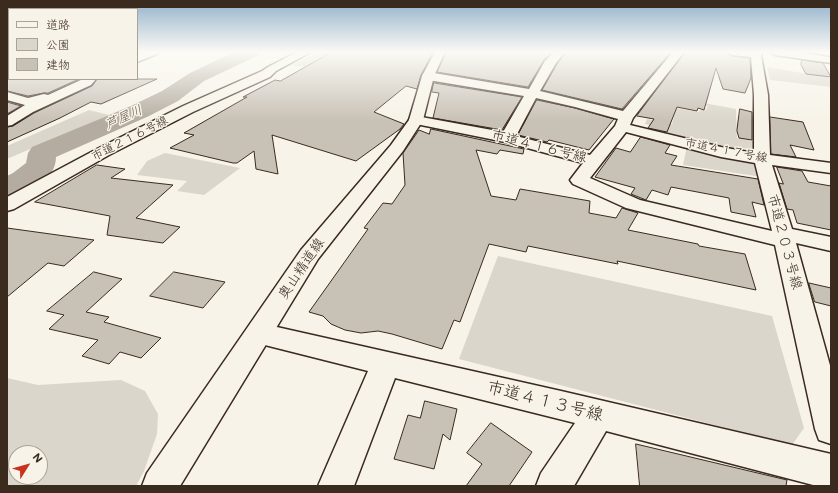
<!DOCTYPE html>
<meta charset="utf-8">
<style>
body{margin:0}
#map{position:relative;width:838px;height:493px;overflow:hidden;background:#f7f3e8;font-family:"Balsamiq Sans","Klee One",sans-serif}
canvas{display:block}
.frame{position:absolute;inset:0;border:8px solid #3b2a1e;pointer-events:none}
.legend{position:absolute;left:8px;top:8px;width:130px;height:72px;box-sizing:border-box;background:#f7f3e8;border:1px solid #aca397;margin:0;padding:5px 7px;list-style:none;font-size:12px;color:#3b2a1e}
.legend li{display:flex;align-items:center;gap:8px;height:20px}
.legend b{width:20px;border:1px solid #aca397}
.north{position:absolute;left:8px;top:445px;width:40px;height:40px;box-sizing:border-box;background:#f7f3e8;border:1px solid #aca397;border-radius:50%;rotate:53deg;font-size:11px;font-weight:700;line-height:16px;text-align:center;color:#3b2a1e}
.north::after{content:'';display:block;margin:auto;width:14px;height:18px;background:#c8321e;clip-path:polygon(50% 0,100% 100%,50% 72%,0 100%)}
</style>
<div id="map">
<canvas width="838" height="493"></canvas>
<div class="frame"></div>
<ul class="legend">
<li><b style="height:5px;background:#f7f3e8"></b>道路</li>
<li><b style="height:11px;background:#dbd6cb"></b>公園</li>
<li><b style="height:11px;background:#c8c1b6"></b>建物</li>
</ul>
<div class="north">N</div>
</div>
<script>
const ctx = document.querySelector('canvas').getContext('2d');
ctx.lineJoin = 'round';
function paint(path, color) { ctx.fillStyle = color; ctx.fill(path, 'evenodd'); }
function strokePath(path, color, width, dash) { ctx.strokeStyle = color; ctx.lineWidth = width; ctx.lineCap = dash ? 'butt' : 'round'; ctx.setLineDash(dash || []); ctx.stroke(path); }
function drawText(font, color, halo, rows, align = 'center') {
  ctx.font = font + ' "Balsamiq Sans","Klee One",sans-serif'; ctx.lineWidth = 3; ctx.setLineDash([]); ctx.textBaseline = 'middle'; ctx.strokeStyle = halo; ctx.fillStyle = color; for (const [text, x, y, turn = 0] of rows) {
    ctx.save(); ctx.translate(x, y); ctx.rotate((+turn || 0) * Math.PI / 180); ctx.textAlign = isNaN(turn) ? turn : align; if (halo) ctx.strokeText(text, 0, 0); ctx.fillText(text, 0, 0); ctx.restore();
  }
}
paint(new Path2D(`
 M319,52H329L381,60L355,75L292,65Z
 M767,67L831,78V87L770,80Z
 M651,95L664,97L677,108L699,112L700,110H706L708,106L703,105L704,103L736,109L737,138L758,142L757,151L743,148L742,153L660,133L662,128L645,124L647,119L672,124L675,113L644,105Z
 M89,110L109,115L7,159V146Z
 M687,146L758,160L762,177L683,165Z
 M165,153L240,168L204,195L177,191L187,181L137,175L147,161Z
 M498,256L772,316L804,428L792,445L459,359Z
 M7,378L38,385L121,380L145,391L158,414L157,434L144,471L136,486H7ZM16,453H40V477H16Z`), '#dbd6cb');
paint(new Path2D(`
 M234,52H259L257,56L204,81L178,101L149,116L56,157C56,181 27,192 7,197V176L13,173L26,163L28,153L32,147L131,106L162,91L190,73Z`), '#b4aca0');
const building = new Path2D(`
 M332,52H433L421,75L417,89L406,86L374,112L404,124L400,129L356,161L272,135L278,174L256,169L254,151L237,163H233L170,148L194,135L184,133L247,97H243L275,80L280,81Z
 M446,52H552L544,60L528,87L437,72Z
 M566,52H671L622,109L542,90L557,64Z
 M685,52H726L732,56L750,58L751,78L745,93L723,89L716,68L704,110L698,108L697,111L677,107L667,132L648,128L654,119L637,116Z
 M802,60L823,63L831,77L806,74L801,65Z
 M7,79H79L48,93H44L28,96L7,91Z
 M97,79H157L101,104L91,102L60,118L7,142V127L13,126L34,113L92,86Z
 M434,83L522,97L502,130L433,118L439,93L432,92Z
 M537,100L575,108L614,119L589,150L549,140L547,142L518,135Z
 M7,102L21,106L7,114Z
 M740,109L752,112V140L739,138L737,131Z
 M770,117L803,122L814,150L790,145L796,157L771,154Z
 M431,129L524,149L523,154L500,150L497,154L476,150L491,196L516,200L520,189L590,201L589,213L616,218L622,208L638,213L628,230L698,244L699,246L745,254L756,290L617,261L618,264L528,246L526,252L489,244L460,322L454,320L442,349L392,334L378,331L361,333L345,330L331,324L323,316L309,312L368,229L364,228L383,203L392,204L405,185L403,153L419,130L429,134Z
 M641,137L670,145L665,153L677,156L671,165L758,179L764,205L752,202L756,217L731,212L729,198L671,187L668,195L652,190L646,200L631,194L635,188L595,177L616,148L630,152Z
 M97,165L125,169L111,178L173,185L136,218L180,227L163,243L107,235L110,216L35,202Z
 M777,167L802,171L808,182L831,186V230L797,223L793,210L787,209L779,183L783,184Z
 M7,228L94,240L64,266L48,263L7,297Z
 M94,272L122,279L86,312L109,317L104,322L161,338L141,358L120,352L109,364L82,356L98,340L49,329L64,315L47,311Z
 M174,272L225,282L203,308L150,296Z
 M809,283L831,288V306L815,302Z
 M425,401L457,409L450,440L443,434L434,469L394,459L408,415L420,418Z
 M491,423L532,452L509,486H466L482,464L467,453Z
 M636,444L787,480L786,486H640Z`);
paint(building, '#c8c1b6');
strokePath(building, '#3b2a1e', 1);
const minor = new Path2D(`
 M143,52H158L157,54L137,62V55Z
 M297,52H311L276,71L270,77L193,112L109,155L14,209L7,211V197L97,149L183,106L262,71L268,67Z
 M554,52H565L556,63L540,91L623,111L673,52H684L633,118L630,125L721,147L754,153V95L751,57L732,55L727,52H763L761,55L768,95L770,155L831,163V173L772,165L792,229L831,237V251L796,243L831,369V444L819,440L815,429L775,245L626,208L573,184L570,180L583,163L505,142L416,124L411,123L409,120L411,117L416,116L503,132L524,96L428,80L424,79L422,76L424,73L428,72L529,89L545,61ZM536,98L575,107L618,119L615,126L590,155L516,136ZM626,132L721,157L755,163L772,231L640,200L590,178Z
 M770,52H799L829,57H831V63L775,55Z
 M83,79H96L91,85L33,112L12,125L7,126V116L25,105L7,100V92L28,98L44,94L48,95Z
 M259,323L561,391L831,454V486H817L606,431L574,486H536L541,473L575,423L395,378L354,486H318L368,371L249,341L245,334L249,327Z`);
const major = new Path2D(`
 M435,52H445L434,76L423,120L403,151L318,259L180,486H142L147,473L301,250L391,145L409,120L422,76Z`);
strokePath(minor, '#3b2a1e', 3);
strokePath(major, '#3b2a1e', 3);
paint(minor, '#f7f3e8');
paint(major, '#f7f3e8');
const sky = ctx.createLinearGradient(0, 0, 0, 121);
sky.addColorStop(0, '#93b1cb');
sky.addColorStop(0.43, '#fbfaf5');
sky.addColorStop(1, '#fbfaf500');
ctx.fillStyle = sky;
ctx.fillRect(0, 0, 838, 121);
drawText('12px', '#3b2a1e', '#f7f3e8', [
 ["市道２１６号線",130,139,-27],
 ["市道４１７号線",726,151,11]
]);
drawText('italic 13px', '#5f5145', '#f7f3e8', [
 ["芦屋川",124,118,-24]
]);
drawText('14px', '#3b2a1e', '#f7f3e8', [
 ["市道４１６号線",539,147,14],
 ["市道２０３号線",784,242,75],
 ["奥山精道線",302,269,-56]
]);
drawText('17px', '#3b2a1e', '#f7f3e8', [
 ["市道４１３号線",545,402,14]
]);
</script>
